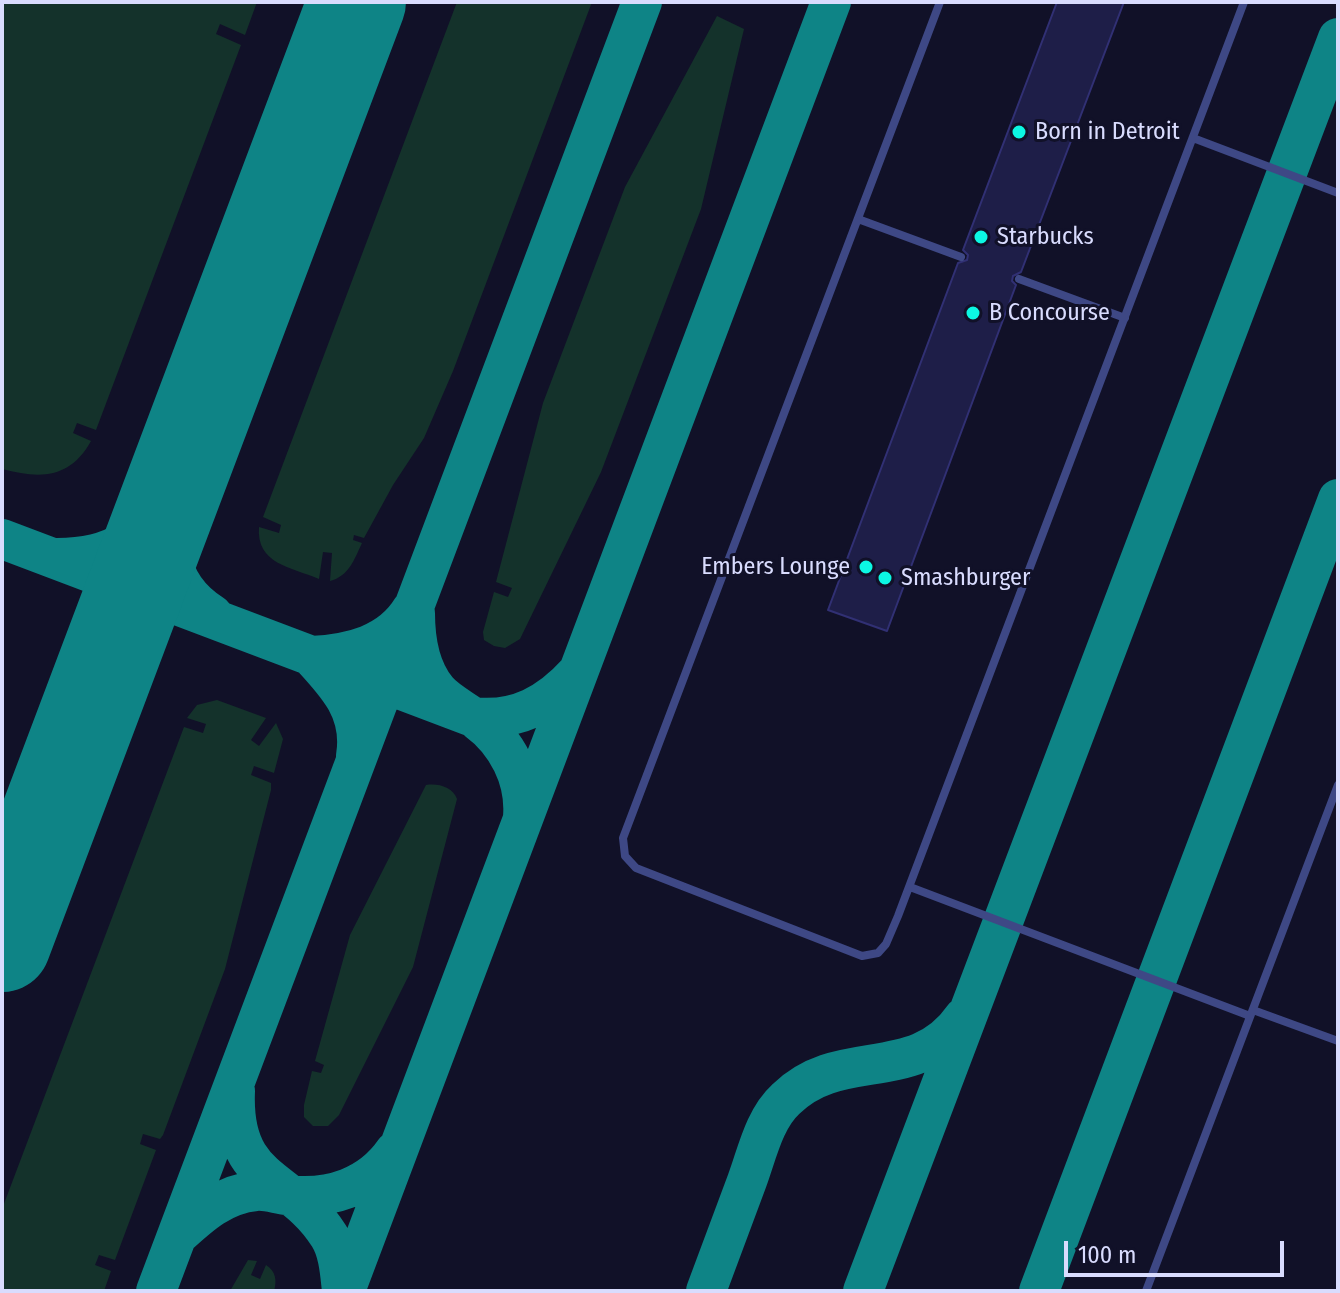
<!DOCTYPE html>
<style>
body{margin:0}
#map{position:relative;width:1340px;height:1293px;overflow:hidden;background:#111128;font-family:"Fira Sans Condensed",sans-serif}
canvas{display:block}
.frame{position:absolute;inset:0;border:4px solid #d9dcfe;pointer-events:none}
.scale{position:absolute;left:1064px;top:1241px;width:220px;height:36px;box-sizing:border-box;border:4px solid #d9dcfe;border-top:0;padding-left:10px;font-size:24px;line-height:28px;white-space:nowrap;color:#d9dcfe;-webkit-text-stroke:6px #111128;paint-order:stroke}
</style>
<div id="map">
<canvas width="1340" height="1293"></canvas>
<div class="frame"></div>
<div class="scale">100 m</div>
</div>
<script>
const ctx = document.querySelector('canvas').getContext('2d');
ctx.lineJoin = 'round';
function paint(path, color) { ctx.fillStyle = color; ctx.fill(path, 'evenodd'); }
function strokePath(path, color, width, dash) { ctx.strokeStyle = color; ctx.lineWidth = width; ctx.lineCap = dash ? 'butt' : 'round'; ctx.setLineDash(dash || []); ctx.stroke(path); }
function drawText(font, color, halo, rows, align = 'center') {
  ctx.font = font + ' "Fira Sans Condensed",sans-serif'; ctx.lineWidth = 6; ctx.setLineDash([]); ctx.textBaseline = 'middle'; ctx.strokeStyle = halo; ctx.fillStyle = color; for (const [text, x, y, turn = 0] of rows) {
    ctx.save(); ctx.translate(x, y); ctx.rotate((+turn || 0) * Math.PI / 180); ctx.textAlign = isNaN(turn) ? turn : align; if (halo) ctx.strokeText(text, 0, 0); ctx.fillText(text, 0, 0); ctx.restore();
  }
}
paint(new Path2D(`
 M2,2H257L245,35L220,24L216,34L241,45L96,430L77,423L73,433L91,441C70,479 40,479 2,469Z
 M457,2H592L453,371L424,438L393,485L364,538L354,535L353,540L362,543C354,560 349,576 330,581L332,553L323,552L319,579C291,567 256,564 259,527L279,533L281,525L263,517Z
 M717,16L744,29L701,209L601,472L520,639L505,648L494,646L484,640L483,632L494,592L508,597L512,588L496,582L543,403L625,187Z
 M217,700L266,718L251,740L259,746L276,723L283,739L274,773L254,766L251,775L271,783V790L225,969L163,1135L160,1139L143,1134L140,1144L156,1150L115,1260L99,1255L95,1265L111,1271L104,1291H2V1209L184,727L203,733L206,724L187,718L197,705Z
 M426,785C438,783 453,787 457,799L413,967L339,1115L328,1126H313L304,1117V1105L312,1071L321,1073L324,1065L315,1061L350,935Z
 M248,1260L257,1261L251,1275L260,1279L266,1265C276,1271 277,1281 274,1291H230Z`), '#14322b');
strokePath(new Path2D(`
 M178,477C166,531 159,581 213,615
 M2,539L473,717C517,722 549,704 578,672
 M57,558C120,557 138,537 173,488
 M415,613C415,640 419,668 437,690C447,702 464,710 477,720C507,742 526,779 523,817
 M356,756C363,712 338,685 311,656C350,654 390,645 412,609
 M235,1091C231,1185 291,1175 329,1236C339,1252 340,1273 342,1291
 M177,1236C201,1214 223,1194 256,1191C266,1190 277,1194 287,1195C330,1200 370,1187 395,1151
 M156,1291L642,2
 M345,1291L831,2
 M706,1291C720,1254 733,1218 747,1181C757,1154 764,1119 786,1099C841,1045 916,1086 964,1017
 M863,1291L1338,38
 M1039,1291L1338,499`), '#0e8486', 40);
strokePath(new Path2D(`
 M2,943L357,2`), '#0e8486', 98);
const building = new Path2D(`
 M1057,2H1124L1021,272L1013,276L1012,281L1016,285L887,631L828,610L958,263L967,260L968,255L963,250Z`);
paint(building, '#1e1e48');
strokePath(building, '#313074', 2);
strokePath(new Path2D(`
 M940,2L623,838L625,856L636,868L862,956L878,953L886,944L898,916L1244,2
 M1193,138L1338,193
 M858,219L961,257
 M1019,279L1125,318
 M910,887L1250,1016
 M1253,1010L1338,1041
 M1146,1291L1338,785`), '#3e4885', 8);
for (const [x, y, r, color] of [
 [1019,132,8,"#0cf7e3"],
 [981,237,8,"#0cf7e3"],
 [973,313,8,"#0cf7e3"],
 [866,567,8,"#0cf7e3"],
 [885,578,8,"#0cf7e3"]
]) { const dot = new Path2D(); dot.arc(x, y, r, 0, 2 * Math.PI); ctx.fillStyle = color; ctx.fill(dot); strokePath(dot, '#111128', 3); }
drawText('24px', '#d9dcfe', '#111128', [
 ["Born in Detroit",1035,132],
 ["Starbucks",997,237],
 ["B Concourse",989,313],
 ["Embers Lounge",850,567,"right"],
 ["Smashburger",901,578]
], 'left');
</script>
